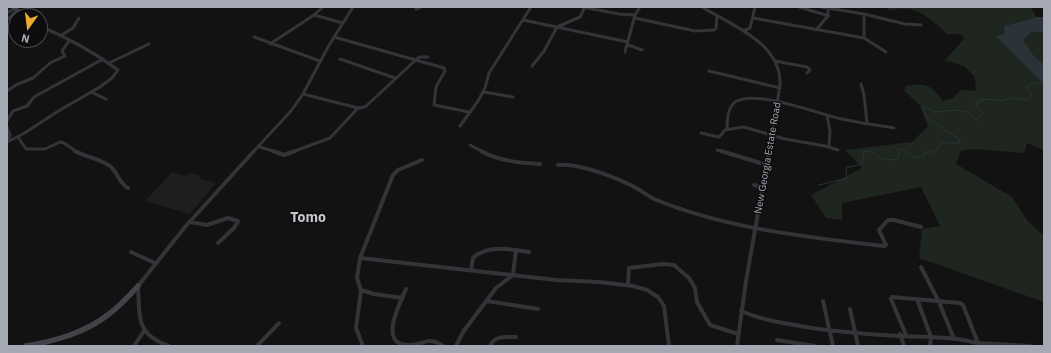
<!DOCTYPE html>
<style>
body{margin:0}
#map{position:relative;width:1051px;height:353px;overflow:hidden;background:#121213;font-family:"IBM Plex Sans",sans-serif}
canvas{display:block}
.frame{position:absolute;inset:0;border:8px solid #a4a9b4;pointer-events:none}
.north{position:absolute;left:8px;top:8px;width:40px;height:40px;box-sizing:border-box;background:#0d0d0e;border:1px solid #494b50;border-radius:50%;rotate:194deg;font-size:11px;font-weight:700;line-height:16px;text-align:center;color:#a4a9b4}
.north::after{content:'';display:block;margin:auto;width:14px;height:18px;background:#ecac31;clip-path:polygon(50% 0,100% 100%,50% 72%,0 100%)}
</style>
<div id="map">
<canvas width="1051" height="353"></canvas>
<div class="frame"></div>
<div class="north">N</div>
</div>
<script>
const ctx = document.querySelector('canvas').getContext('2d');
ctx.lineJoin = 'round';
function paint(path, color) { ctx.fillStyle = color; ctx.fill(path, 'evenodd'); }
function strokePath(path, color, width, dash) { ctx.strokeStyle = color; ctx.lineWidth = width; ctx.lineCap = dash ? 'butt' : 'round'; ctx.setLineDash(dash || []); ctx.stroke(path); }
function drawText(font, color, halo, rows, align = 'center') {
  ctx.font = font + ' "IBM Plex Sans",sans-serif'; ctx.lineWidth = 3; ctx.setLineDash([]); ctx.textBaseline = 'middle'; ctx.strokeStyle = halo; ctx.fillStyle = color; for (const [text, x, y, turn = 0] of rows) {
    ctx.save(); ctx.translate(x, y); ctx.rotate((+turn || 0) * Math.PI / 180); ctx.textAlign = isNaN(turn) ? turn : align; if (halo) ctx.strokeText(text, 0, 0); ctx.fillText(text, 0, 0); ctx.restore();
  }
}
paint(new Path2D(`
 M172,172L187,176L190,173L201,176L199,178L216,183L190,214L145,201Z`), '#1e1e20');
paint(new Path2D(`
 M885,7H1031L1036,17L1006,26L1003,34L997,36L1044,84V150L1027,143L1024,153L974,149L961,151L956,164L1012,197L1027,220L1044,236V302L919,258L922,229L940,226L921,187L842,203V220L826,218L811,195L862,168L845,150L912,142L928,126L920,105L904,91L906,86C926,82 931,85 943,101L953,98L961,90L976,91L975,77L964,66L945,60L965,38L960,34H947C931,19 914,3 890,11Z
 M1032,32H1044V65L1034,56L1023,40Z`), '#1e261f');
paint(new Path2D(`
 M1036,17H1044V32H1032L1023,40L1034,56L1044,65V84L996,36L1003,34L1005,26Z`), '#2b3339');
strokePath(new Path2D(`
 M819,185L847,178L846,168L862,164L864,151H870L882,159L896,160L899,156L898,149L904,150L915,158L924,156L925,152H934L942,143H960L959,139L926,117V114L922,110L923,107L936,112L954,110L967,112L977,120L983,113L976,105L977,101L987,99L1000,101L1014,98L1029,100L1031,95L1027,87L1031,84L1044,82`), '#2b3339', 1);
strokePath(new Path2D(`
 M582,7L619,14L635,15
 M702,7C731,25 782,43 780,85L769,152
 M799,7L829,16
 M821,7L864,14L905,24L921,25
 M17,9L25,16
 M416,9L421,7
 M7,13L15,8
 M864,14V38
 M314,15L323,7
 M635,18L695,31L714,30L716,28L717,17
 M753,18L864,38L886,52
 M7,20L17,10
 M523,20L628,42
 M816,30L827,17L829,7
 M743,31L750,28L755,7
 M60,36L73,28L79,18
 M254,37L320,61
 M334,37L444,68L445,71L436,87L434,105L469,112
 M270,44L314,15L343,23
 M628,45L642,50
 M625,52L635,15L640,7
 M340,59L395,78
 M775,61L807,67L810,70L807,73
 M109,63L149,44
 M532,66L544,51L557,27L580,17L585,7
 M709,71L780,88
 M861,84L864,95L867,123
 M7,91L16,85L33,78L50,63L65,56L62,51L69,41
 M91,92L106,99
 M484,92L513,97
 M303,94L358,108L365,107L419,57H428
 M827,115L830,131L829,146
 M7,121L13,111L27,106L34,97L103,59
 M460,126L478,101L485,88L489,73L531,7
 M7,127L10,135L7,141
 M727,129C727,120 728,105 737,101C759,90 818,114 842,119C859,123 877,125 894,128
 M701,133L719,137L725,130L744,127L785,139L825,146L838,150
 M18,137L26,149H45L60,142L64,143L77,152
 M7,142L23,134L60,110L100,87L112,78L118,70C94,52 68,38 40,26
 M470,145L483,152
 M260,147L276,152
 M717,150L724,152
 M253,152L291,111L303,94L328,47L353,7
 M292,152L330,138L358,108`), '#333438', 3);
strokePath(new Path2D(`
 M75,151C86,157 100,159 110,166C118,173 119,183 128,188
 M273,151L284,155L295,151
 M481,151C499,161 520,163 540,164
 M721,151L767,165
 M558,165C578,162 620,179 638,189C643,192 648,196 654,199C727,229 806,237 884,246L886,245L879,230L888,220H894L921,227
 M754,185L762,187
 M190,222L207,225L228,218L238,221L234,228L218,243
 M131,252L155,263
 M360,258L556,280L599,282L633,286L647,290L658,297L664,306L669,346
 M921,267L939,302L954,339
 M471,270L473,258C487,244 512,249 529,252
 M628,285L629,268L662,264L674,265L689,278L695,288L697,302L710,325L738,334
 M406,289C399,305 377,347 411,345C426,344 427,336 443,346
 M361,290L374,294L403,298
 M917,299L931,337L930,346
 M487,301L538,309
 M823,301L833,346
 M850,309L858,346
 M741,311C762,320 778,322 800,326C833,332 865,334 898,336C925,337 960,336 986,346
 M900,334L904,346
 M906,335L891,299L892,297L960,303L963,305L978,343L1030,346
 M777,340L815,346
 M134,346L144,331
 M169,346C135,334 140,317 138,286L185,227L254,151
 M257,346L279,323
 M363,346L356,328L361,290L357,278L360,258L393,175L398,170L422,160
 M456,346L463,332L496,288L513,275L516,250
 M490,346C495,335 506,337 516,337
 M737,346L746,281L769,151`), '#333438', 4);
strokePath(new Path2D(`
 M15,8L17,7`), '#414348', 4);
strokePath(new Path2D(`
 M26,346C55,341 85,333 109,314C120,306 129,296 138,286`), '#414348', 5.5);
drawText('10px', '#a4a9b4', '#0d0d0e', [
 ["New Georgia Estate Road",768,158,-80]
]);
drawText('bold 14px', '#c5c8d0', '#0d0d0e', [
 ["Tomo",308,218]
]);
</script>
